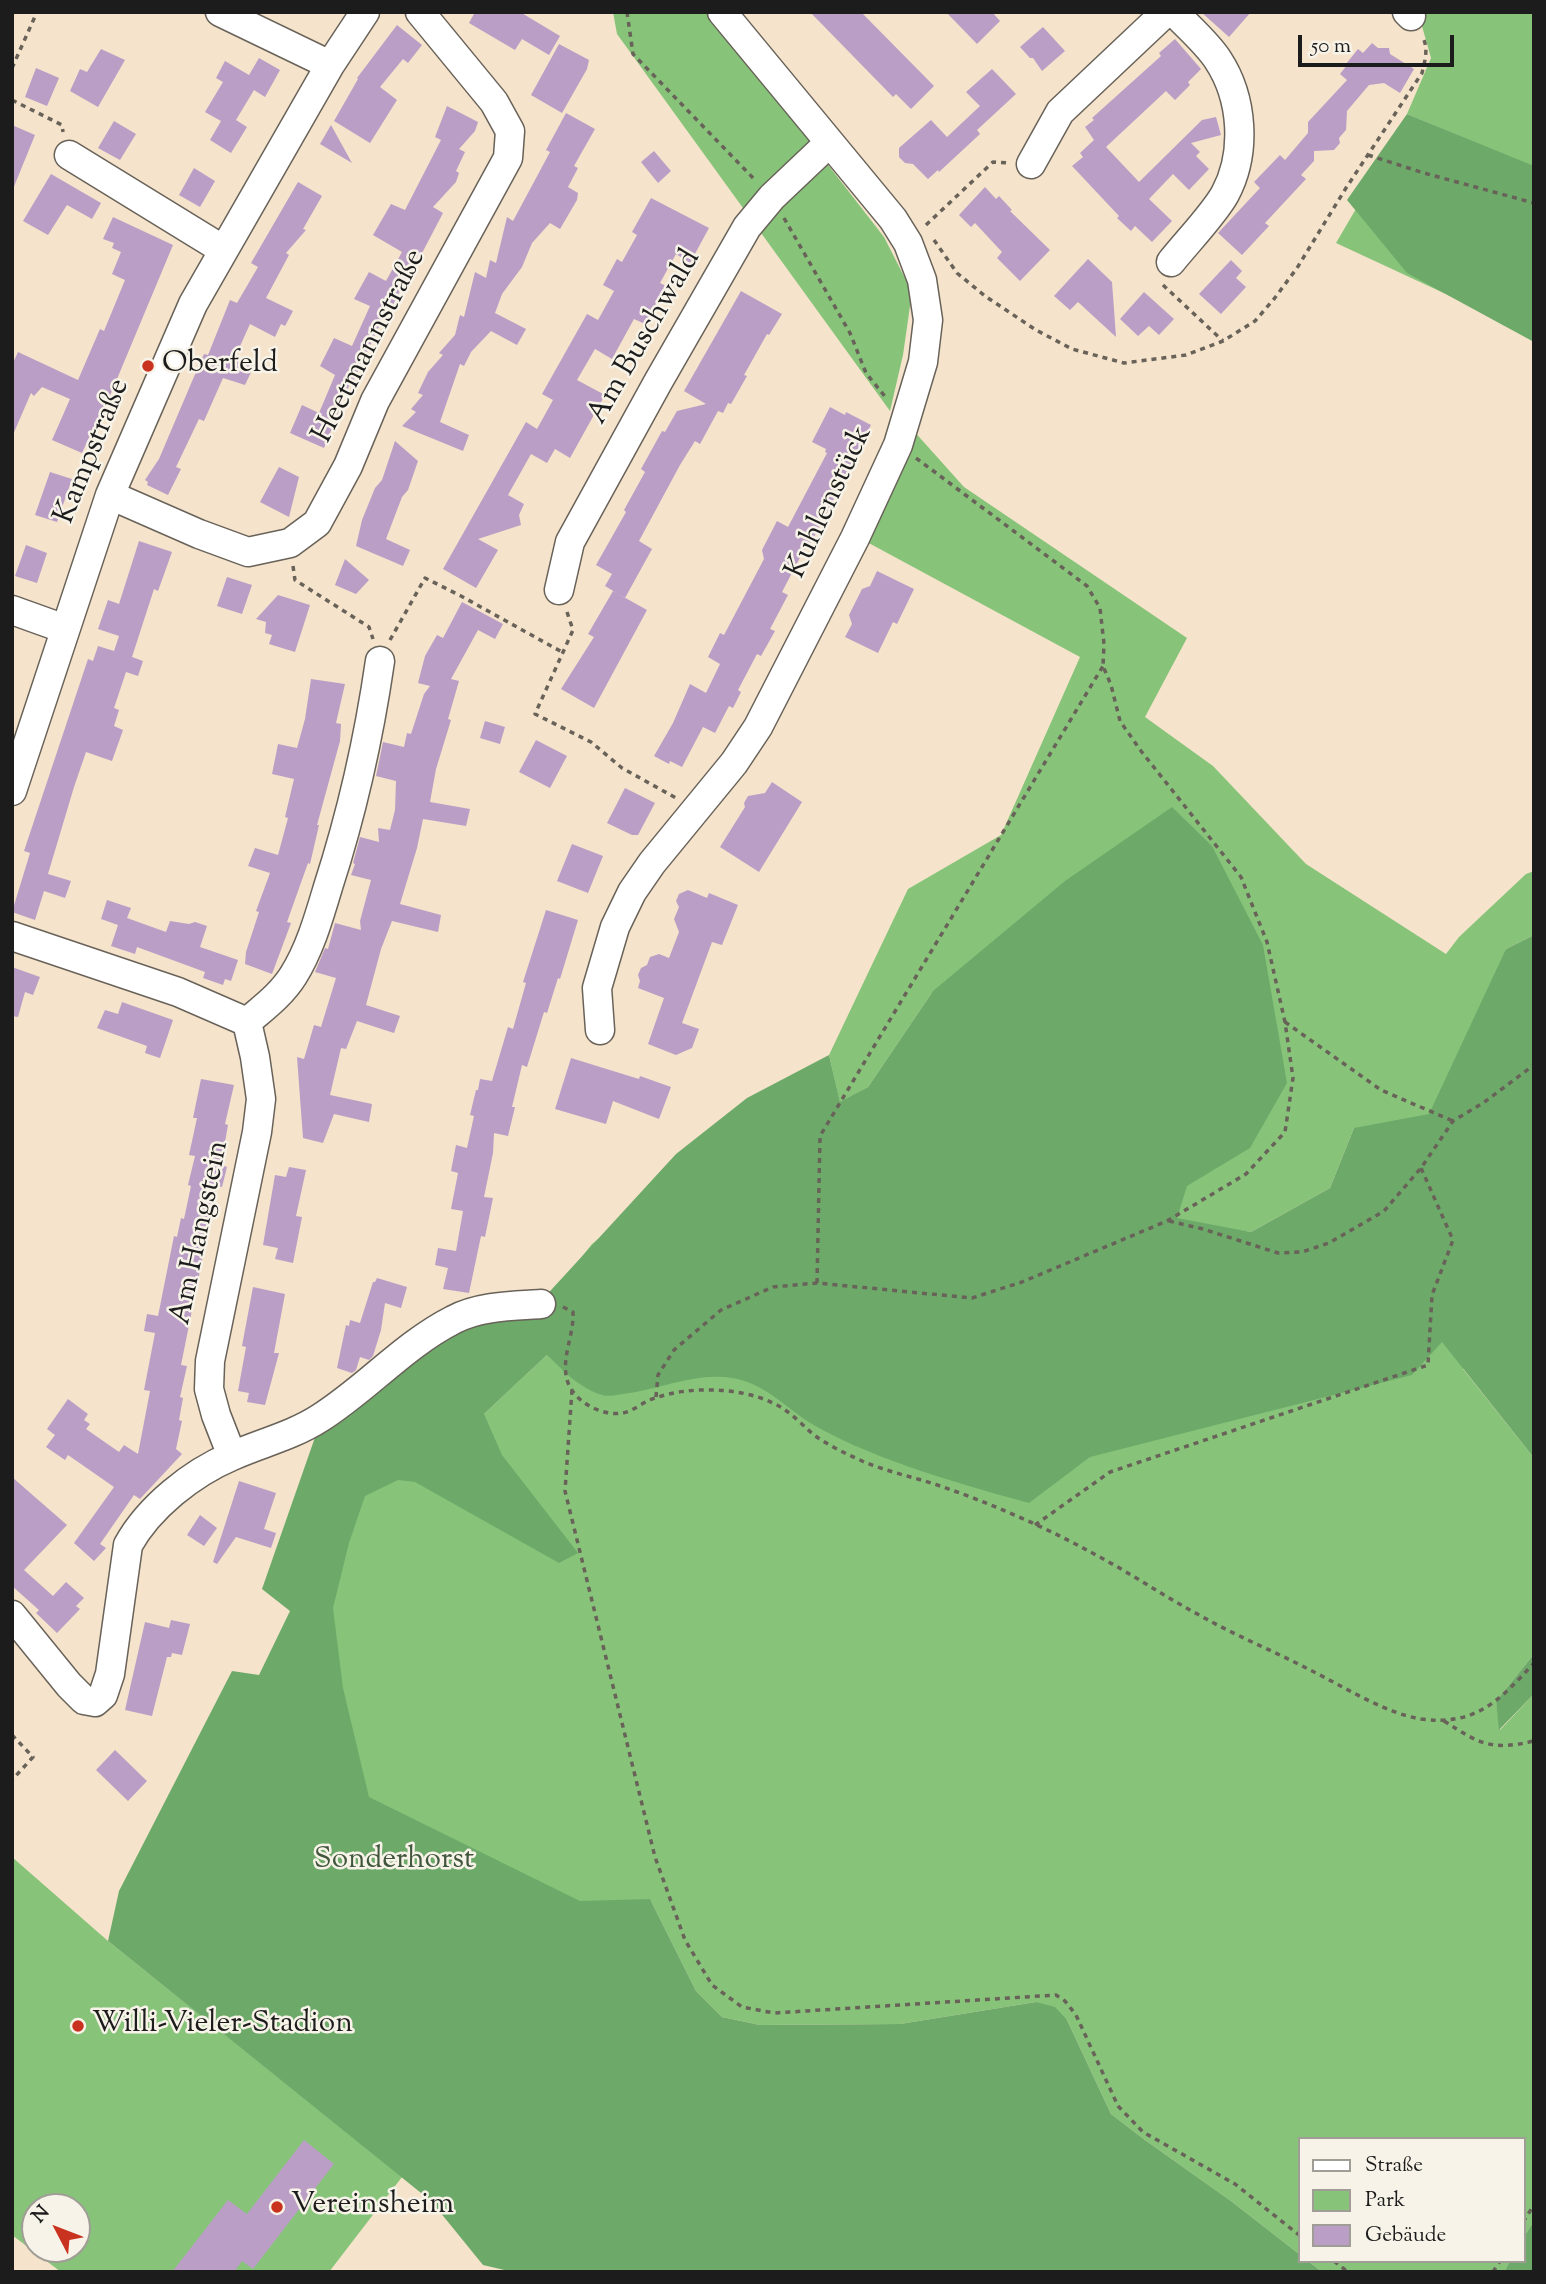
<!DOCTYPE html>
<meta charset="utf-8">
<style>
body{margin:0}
#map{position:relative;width:1546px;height:2284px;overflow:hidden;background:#f5e3cb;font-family:"Sorts Mill Goudy",serif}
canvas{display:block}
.frame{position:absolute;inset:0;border:14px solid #1c1c1c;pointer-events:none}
.legend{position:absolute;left:1298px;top:2137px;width:228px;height:126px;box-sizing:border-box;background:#f7f3e8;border:2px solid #9f9d96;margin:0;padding:9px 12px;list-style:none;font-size:21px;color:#1c1c1c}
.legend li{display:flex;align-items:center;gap:14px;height:35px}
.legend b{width:35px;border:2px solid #9f9d96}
.north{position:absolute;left:21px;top:2193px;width:70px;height:70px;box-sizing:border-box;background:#f7f3e8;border:2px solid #9f9d96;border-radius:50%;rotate:312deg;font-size:19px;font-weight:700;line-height:28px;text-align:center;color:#1c1c1c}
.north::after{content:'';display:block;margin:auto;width:24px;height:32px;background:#c8321e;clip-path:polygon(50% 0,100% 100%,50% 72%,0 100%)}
.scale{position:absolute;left:1298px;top:35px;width:156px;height:32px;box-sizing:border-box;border:4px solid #1c1c1c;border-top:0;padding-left:9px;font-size:21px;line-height:24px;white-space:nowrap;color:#1c1c1c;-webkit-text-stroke:5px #f7f3e8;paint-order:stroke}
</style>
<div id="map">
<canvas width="1546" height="2284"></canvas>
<div class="frame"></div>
<ul class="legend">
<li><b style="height:9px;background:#fff"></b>Straße</li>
<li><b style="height:19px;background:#87c47a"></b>Park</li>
<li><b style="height:19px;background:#bb9ec6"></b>Gebäude</li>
</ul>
<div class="north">N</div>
<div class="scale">50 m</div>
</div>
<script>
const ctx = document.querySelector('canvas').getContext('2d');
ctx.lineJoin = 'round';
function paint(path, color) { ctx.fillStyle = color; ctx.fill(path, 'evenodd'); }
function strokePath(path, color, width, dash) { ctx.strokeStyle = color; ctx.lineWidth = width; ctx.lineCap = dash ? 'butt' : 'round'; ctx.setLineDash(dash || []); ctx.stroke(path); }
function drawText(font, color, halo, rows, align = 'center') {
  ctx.font = font + ' "Sorts Mill Goudy",serif'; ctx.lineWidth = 5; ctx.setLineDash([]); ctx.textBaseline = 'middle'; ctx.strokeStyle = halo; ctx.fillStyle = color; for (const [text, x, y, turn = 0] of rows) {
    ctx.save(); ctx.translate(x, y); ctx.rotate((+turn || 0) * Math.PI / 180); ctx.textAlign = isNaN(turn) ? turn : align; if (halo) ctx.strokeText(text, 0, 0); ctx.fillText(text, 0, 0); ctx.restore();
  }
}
paint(new Path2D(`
 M613,12H705L773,94L884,237L912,292L903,355L890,411L617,34Z
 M1418,12H1534V335L1336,243L1384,161L1513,158L1407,114L1431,58Z
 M912,429L964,487L1187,638L1145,717L1213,766L1306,864L1446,954L1459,937L1526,874L1534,871V935L1506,949L1463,1369L1534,1458V1654L1496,1701L1500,1730L1534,1694V2221L1523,2238V2139H1299V2254L1231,2201L1145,2140L1111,2114L1067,2020L1036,2002L900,2024L760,2025L722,2017L696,1991L650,1899L799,2272H684L263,1683L295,1609L319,1448L484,1414L547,1355L564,1279L592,1244L619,1222L808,1224L933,991L868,1087L840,1103L829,1055L908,889L1001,835L1080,657L865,541ZM1354,1128L1400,1135L1271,1242L1237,1230L1251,1232L1330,1188Z
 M12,1857L108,1941L402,2177L329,2272H61L12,2235ZM35,2207H77V2249H35Z
 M1308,2261H1510L1504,2272H1322Z`), '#87c47a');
paint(new Path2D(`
 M1407,114L1534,166V342L1407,273L1347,200Z
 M1172,807L1212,846L1263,945L1287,1083L1250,1148L1187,1186L1177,1218L1251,1232L1330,1188L1354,1128L1429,1114L1506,949L1534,935V1458L1442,1342L1412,1375L1090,1457L1029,1503C963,1485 879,1461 819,1428C790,1413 767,1383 732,1378C695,1372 659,1390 623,1394C616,1395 608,1397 602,1395C579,1388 564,1371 547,1355L484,1414L502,1455L578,1553L559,1563L415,1482L398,1480L365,1496L349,1543L333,1608L343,1688L369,1797L580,1901L650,1899L696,1991L722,2017L760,2025L900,2024L1036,2002L1055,2007L1067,2020L1111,2114L1145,2140L1231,2201L1299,2254V2261H1308L1322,2272H513L483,2265L431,2201L108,1941L119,1891L232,1671L259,1675L290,1611L262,1589L320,1423L426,1340L541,1301L676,1154L747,1098L829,1055L840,1102L868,1087L933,991L1065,881Z
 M1534,1654V1694L1499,1730L1496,1701Z
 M1534,2221V2272H1504L1510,2261H1523V2238Z`), '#6daa6a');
paint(new Path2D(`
 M475,12H520L560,36L549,55L522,39L515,50L469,23Z
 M810,12H861L934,86L911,109L896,94L893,97Z
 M946,12H992L1000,21L977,44Z
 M1201,12H1251L1229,37Z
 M397,25L422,45L408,63L403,59L380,87L397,100L370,143L334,121L358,79L357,78Z
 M1043,27L1065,51L1042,71L1033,58H1030L1020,47Z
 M1175,39L1201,69L1188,82L1190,85L1175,100L1166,91L1106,147L1139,182L1202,120L1216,117L1221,135L1191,143L1200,152L1196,156L1209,169L1189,190L1173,174L1149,199L1172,221L1152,242L1135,226L1131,231L1117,218L1119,216L1072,166L1083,157L1080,153L1094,140L1085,127L1094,120L1092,118L1161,56L1159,53Z
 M1372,43L1378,48H1389L1390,54L1414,69L1400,93L1384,83L1369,85L1347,111L1346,130L1339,138L1340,143L1334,150L1314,151V161L1301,175L1306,179L1265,223L1269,226L1242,255L1218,233L1260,188L1254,182L1280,155L1285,160L1308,133V122L1347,80L1340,74L1347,65L1346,64L1358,49L1363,53Z
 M559,44L589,60L587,69L562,113L531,95Z
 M101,49L125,60L98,107L70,91L80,69L87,72Z
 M259,58L280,70L265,97L254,90L236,120L247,127L231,153L210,140L221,121L205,112L223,82L216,78L225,61L249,75Z
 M36,68L59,78L47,106L25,97Z
 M992,69L1016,94L977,130L980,134L939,172L938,170L928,179L913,164L905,163L899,157V148L931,120L947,137L980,106L966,92Z
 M447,106L478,122L475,131L459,149L465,152L456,171L459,173L456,182L433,207L443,213L421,255H418L387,317L384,316L353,382L351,381L324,448L290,433L302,405L319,413L335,375L320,366L334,338L352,346L370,306L354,299L369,272L386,281L402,252L373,235L391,204L405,210L441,140L435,137Z
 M566,113L595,129L574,166L578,168L568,187L578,193L577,200L560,229L550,223L532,243L522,267L502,294L495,313L526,329L517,345L491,331L471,352L464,366L460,364L440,422L469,435L463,451L402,426L416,412L411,409L423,395L418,393L428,372L443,355L439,353L455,335L460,315L464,317L475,272L486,278L490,260L496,263L507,217L513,221L550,152L546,150Z
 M114,121L136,134L120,160L98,148Z
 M12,125L35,135L13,189H12Z
 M331,125L352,163L320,144Z
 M654,151L671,171L658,183L641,162Z
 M194,168L215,181L200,207L179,195Z
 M51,174L101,203L92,219L67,205L48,235L23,221Z
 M298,182L322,196L303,229L306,230L286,253L289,255L266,298L293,311L285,326L281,324L275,337L250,324L236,355L255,364L245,385L223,378L204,421L199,419L176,467L181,469L168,495L147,485L148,482L145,480L159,459L193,379L204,354L208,355L230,300L237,303L258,267L251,263Z
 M985,187L996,199L999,196L1012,210L1010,211L1050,250L1020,281L997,258L1002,252L975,223L971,227L959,215Z
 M651,198L709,228L690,263L676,254L660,283L666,286L645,324L634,319L612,359L595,349L577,380L605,395L570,458L555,449L547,463L531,454L508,495L524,504L519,515L521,525L478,539L498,550L476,588L443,569L526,422L537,429L553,400L542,394L587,314L598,320L614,291L603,285L617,259L622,262L637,235L632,232Z
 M113,217L173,245L104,410L102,409L82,453L52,440L70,399L42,387L34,396L31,393L12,437V365L18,352L78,380L100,329L104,331L125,280L112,274L121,252L112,248L114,243L103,239Z
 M1088,259L1112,282L1116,337L1078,302L1070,310L1054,296Z
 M1231,260L1242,271L1236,278L1246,287L1221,314L1199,294Z
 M741,291L782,314L769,335L767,334L744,375L747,376L731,404L728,403L723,413L718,411L700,444L695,441L680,465L639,541L652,549L625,598L605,586L612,574L596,565L626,512L624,510L645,472L641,469L662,431L665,432L677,411L706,404L684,391Z
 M1144,292L1174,319L1159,335L1149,326L1138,336L1120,319Z
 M830,407L845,415L846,412L871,425L818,530L807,549L805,548L782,592L788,595L770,629L775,631L761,656L757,654L738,690L741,692L733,708L729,706L715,733L703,727L682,767L670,761L669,764L654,756L673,723L690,684L706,693L720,664L708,657L720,633L724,635L764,559L762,550L777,521L788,527L827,453L825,452L826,449L812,442Z
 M395,441L418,461L408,490L402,497L386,539L410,550L403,566L356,546L362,520L375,488L382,480Z
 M279,467L299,477L289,517L260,502Z
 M50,472L72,479L57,522L35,515Z
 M139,541L172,552L158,591L154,589L132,657L143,661L138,676L126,672L114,708L119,710L114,726L123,730L112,761L86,752L74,787L48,874L71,881L65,898L44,891L35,920L12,912L30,853L24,851L88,659L93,661L98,646L114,651L119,636L98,629L108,600L119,604Z
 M26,545L47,553L37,583L15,576Z
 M345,559L369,580L356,594L335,585Z
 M877,571L914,589L897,624L893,622L878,653L845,637L852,624L849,615L862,589L870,586Z
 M227,577L252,585L242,614L217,606Z
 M613,591L647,610L594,708L561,689L594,637L588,634Z
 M278,595L310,605L295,652L269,644L272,635L265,633L266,622L256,619Z
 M462,602L503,624L495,639L478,630L451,679L459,681L448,719L451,720L436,769L430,802L470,809L466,826L423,819L417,848L400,904L441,915L438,932L392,921L381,949L366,1005L400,1016L394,1033L357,1021L346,1049L341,1048L330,1095L372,1104L369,1122L334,1114L323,1143L303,1138L297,1057L304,1059L314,1025L321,1027L336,978L315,972L325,948L328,949L335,923L361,930L360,921L371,880L351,875L355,864L353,863L360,837L379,842L378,828L390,830L395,810L396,781L376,776L383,742L404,747L407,733L411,734L424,694L430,686L418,683L425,656L437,635L443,638Z
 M311,679L345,684L336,723L341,724L340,741L317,825H319L310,864L308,863L287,922L291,923L272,974L245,964L246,952L259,912L256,911L270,873L248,866L255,848L278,855L288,818L285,817L294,779L272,774L278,744L297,748L305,719Z
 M485,721L505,727L500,744L480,738Z
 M536,740L567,756L550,788L519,772Z
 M772,782L802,802L759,872L720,847L745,807L744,803L748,796L765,793Z
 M625,788L655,803L638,835H632L607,823Z
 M572,844L603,856L588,893L557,881Z
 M688,890L707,898L709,893L738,905L722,945L712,942L682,1023L699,1029L692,1048L676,1055L648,1044L664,998L638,988L640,981L638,975L641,968L647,965L650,957L659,954L669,958L679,932L674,919L679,907L676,901L679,894Z
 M107,900L131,908L127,918L166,932L170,921L189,924L195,922L207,926L200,947L238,960L231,981L225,979L223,985L203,978L205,972L137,947L135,954L111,946L118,925L101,919Z
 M546,910L578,920L560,979L558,978L547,1013L544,1012L527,1067L522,1065L512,1107H515L508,1136L494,1133L493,1153L484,1197L493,1198L485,1237L481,1236L469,1293L443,1289L448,1268L435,1265L438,1248L456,1251L463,1211L451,1209L458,1173L451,1171L456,1145L467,1148L474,1116L470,1115L476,1090H478L480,1079L492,1081L508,1027L513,1029L526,983L523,982Z
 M12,967L40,977L33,995L25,992L18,1017L12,1016Z
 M122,1002L173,1020L160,1058L145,1053L147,1046L97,1028L105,1010L118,1014Z
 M571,1058L639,1079L640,1076L671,1087L659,1119L613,1101L606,1124L555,1109Z
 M201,1079L234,1085L225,1124L228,1125L221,1165L227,1167L222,1187L217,1186L181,1365L187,1366L180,1397L183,1398L179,1420L182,1421L176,1449L182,1454L140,1499L134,1495L100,1544L106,1548L94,1561L74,1543L114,1487L68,1455L65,1460L46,1447L55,1435L47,1429L68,1399L88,1414L84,1420L90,1424L86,1429L119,1452L124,1445L138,1454L150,1391L144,1390L155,1333L144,1331L147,1314L158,1316L174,1236L177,1237L181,1218L184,1219L191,1186L188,1185L195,1156L189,1155L197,1118H193Z
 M289,1167L306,1170L296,1216L302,1217L293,1263L275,1259L278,1248L263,1245L275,1175L286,1177Z
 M377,1278L407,1287L401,1308L385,1303L381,1330L373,1356L369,1360L360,1357L356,1370L352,1373L337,1368L346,1325L349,1326L350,1320L360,1323L373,1282H375Z
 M253,1287L285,1294L274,1353H279L265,1405L247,1402L249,1393L238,1391L246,1347L242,1346Z
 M12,1477L67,1525L24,1570L53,1596L66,1582L84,1598L76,1606L80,1609L57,1633L36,1613L39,1610L12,1586Z
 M239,1481L276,1493L264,1529L276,1533L271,1548L236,1537L217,1564L213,1562Z
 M200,1515L217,1528L204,1546L187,1535Z
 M171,1620L190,1624L182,1655L172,1653L171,1657H167L152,1716L125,1710L145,1622L169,1628Z
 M115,1750L147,1781L128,1801L96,1770Z
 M304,2140L334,2164L253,2269L242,2261L234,2272H172L228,2200L247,2214Z`), '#bb9ec6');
const minor = new Path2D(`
 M220,12L330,65
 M1407,12L1411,16
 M69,155L222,249
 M1031,164L1060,112L1166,12
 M1171,262C1186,243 1214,214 1225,194C1247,153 1243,98 1218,60C1207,43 1188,27 1174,12
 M110,495L199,534L248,552L290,543L317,523L348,466L375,401L508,158L510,131L494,102L420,12
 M559,590L570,542L658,382L747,227L772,197L829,143
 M12,610L65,629
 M12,791L110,495L193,304L330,65L365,12
 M12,936L178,992L247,1022
 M247,1022C263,1008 281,995 293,976C310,949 319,917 328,887C352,813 369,737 380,661
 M600,1030L597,988L615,927L632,892L652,863L734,763L758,727L855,538L898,445L923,362L928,320L922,280L908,243L893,219L722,12
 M232,1456L216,1415L209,1389L210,1361L257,1132L261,1099L255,1057L247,1022
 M12,1615L69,1685L84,1700L95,1702L103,1695L110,1674L128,1545C149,1507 192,1473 232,1456C261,1443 292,1436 320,1418C366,1389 404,1345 453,1320C479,1306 512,1306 541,1304`);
strokePath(minor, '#686259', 31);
strokePath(new Path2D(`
 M627,12L633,54L756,181
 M12,68L37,12
 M12,100L62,125L63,132
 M1368,155L1424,173L1534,203
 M784,218L850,333L866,373L887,399
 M926,225L993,162L1008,163
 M934,240L957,273L985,296L1036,330L1072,349L1124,363L1186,355L1223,341L1255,321L1274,299L1297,268L1346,188L1422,73C1425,61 1429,47 1422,36
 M1163,285L1223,341
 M293,566L295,580L369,627L373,639
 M567,612L573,630L535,714L591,742L622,768L676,798
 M390,640L425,578L461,596L562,652
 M1285,1022L1381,1090L1453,1121
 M1169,1221L1203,1229L1278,1253L1302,1252L1329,1243L1384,1211L1421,1168L1453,1121L1483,1103L1534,1065
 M817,1283L820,1136L1103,666
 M563,1307L573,1312C574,1334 563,1353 566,1375C569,1399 600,1417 623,1413C634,1411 644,1401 655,1398C689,1386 740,1387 773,1403C789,1410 801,1424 814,1435C828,1445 844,1453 860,1460C886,1472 915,1477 943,1487C995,1505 1047,1528 1096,1555C1132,1574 1165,1597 1201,1616C1236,1636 1274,1651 1310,1670C1343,1686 1384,1713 1421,1719C1476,1726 1499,1701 1534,1663
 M572,1390L565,1491L655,1857L685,1940L712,1985L742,2007L774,2013L1056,1995L1065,2001L1076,2015L1118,2106L1143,2132L1235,2184L1299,2235
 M656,1397L658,1375L674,1350L721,1310L773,1287L817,1283L972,1298L1022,1282L1167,1221L1246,1174L1285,1132L1293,1078L1285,1022L1267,942L1241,877L1141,751L1120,721L1111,685L1103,666L1104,644L1100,608L1087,586L916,458
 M1035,1525L1110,1472L1428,1365L1432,1295L1453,1240L1421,1168
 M1444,1721C1480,1744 1491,1751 1534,1741
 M12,1735L33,1757L12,1780
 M1523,2222L1534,2205
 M1334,2261L1348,2272
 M1493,2272L1500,2261`), '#686259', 3.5, [5, 5]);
strokePath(minor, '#fff', 28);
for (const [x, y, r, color] of [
 [148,366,7,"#c8321e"],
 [78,2026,7,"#c8321e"],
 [277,2207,7,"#c8321e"]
]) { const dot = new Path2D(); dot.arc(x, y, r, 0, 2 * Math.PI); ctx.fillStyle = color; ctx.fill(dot); strokePath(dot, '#f7f3e8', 2.5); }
drawText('30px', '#1c1c1c', '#f7f3e8', [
 ["Am Buschwald",646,338,-60],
 ["Heetmannstraße",371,347,-63],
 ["Kampstraße",94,452,-68],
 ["Kuhlenstück",831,503,-65],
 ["Am Hangstein",202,1233,-78]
]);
drawText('30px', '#1c1c1c', '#f7f3e8', [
 ["Oberfeld",162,366],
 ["Willi-Vieler-Stadion",92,2026],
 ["Vereinsheim",291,2207]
], 'left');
drawText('30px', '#41573d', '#f7f3e8', [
 ["Sonderhorst",394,1862]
]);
</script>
